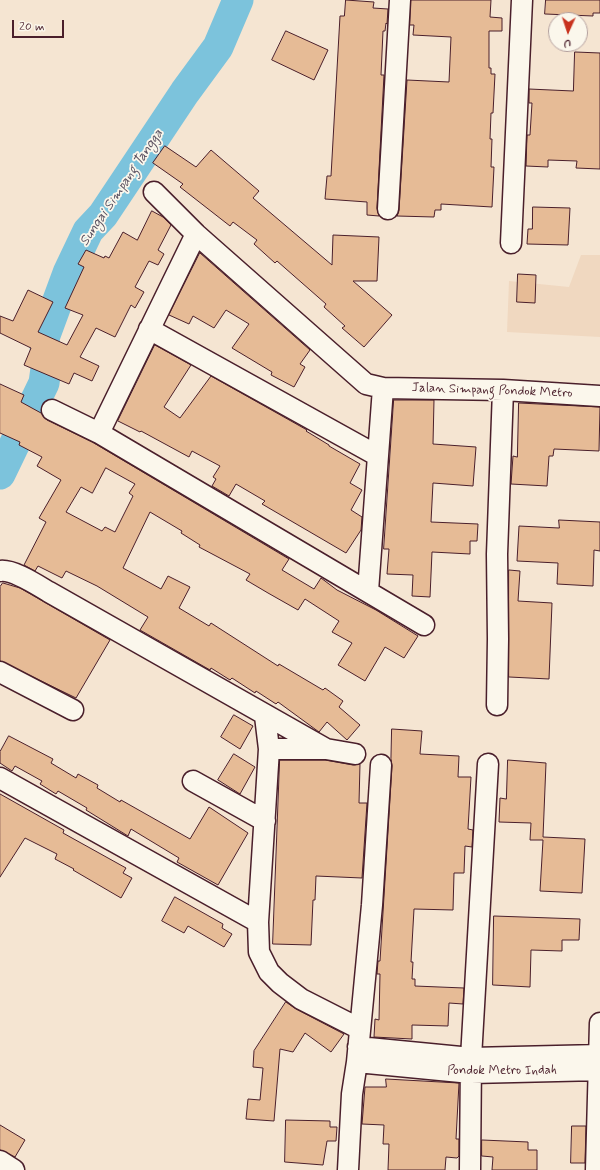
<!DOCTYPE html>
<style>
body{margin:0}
#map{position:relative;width:600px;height:1170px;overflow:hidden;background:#f5e5d2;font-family:Mynerve,sans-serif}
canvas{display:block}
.north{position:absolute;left:548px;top:12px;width:40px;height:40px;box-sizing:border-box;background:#fbf7ec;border:1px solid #b4a19f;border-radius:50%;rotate:183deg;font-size:11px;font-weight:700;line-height:16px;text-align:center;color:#4a1f2b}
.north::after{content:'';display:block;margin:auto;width:14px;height:18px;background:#c8321e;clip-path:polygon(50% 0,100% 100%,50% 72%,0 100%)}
.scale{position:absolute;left:12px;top:20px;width:52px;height:18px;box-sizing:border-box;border:2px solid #4a1f2b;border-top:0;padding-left:5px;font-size:12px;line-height:14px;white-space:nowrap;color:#4a1f2b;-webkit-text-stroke:3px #fbf7ec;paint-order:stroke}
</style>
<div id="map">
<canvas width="600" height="1170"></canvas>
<div class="north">U</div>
<div class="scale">20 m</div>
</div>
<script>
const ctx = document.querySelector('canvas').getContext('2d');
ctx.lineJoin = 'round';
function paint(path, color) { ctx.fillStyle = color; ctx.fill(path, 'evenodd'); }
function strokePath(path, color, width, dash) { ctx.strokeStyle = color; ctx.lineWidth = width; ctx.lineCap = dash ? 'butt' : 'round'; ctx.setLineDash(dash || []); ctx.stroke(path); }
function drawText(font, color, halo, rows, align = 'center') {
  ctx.font = font + ' Mynerve,sans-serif'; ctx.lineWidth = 3.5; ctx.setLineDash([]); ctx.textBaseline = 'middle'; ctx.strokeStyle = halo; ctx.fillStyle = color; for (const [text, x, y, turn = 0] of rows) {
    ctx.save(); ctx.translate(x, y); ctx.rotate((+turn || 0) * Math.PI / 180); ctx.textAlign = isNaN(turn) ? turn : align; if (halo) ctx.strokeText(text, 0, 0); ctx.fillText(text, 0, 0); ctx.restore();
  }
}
paint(new Path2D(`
 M581,255H600V337L507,332L509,281L569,287Z`), '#f0d8c0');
strokePath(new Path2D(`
 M0,474L44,383L47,361L44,338L68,273L88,231L103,215L185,92L218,47L238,0`), '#7cc3dc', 31);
const building = new Path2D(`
 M346,0L374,2L373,8L388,9L387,24L386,23L385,31H383L381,75H384L377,208L379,216L367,215V202L325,199L327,176H331L340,16H344Z
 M411,0H491L490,17L502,18V31H489V68H491V74H495L493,113H491L490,139H492L491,167H494L492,207L441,204V210H435L434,217L397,216L399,210L407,80L449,82L451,37L413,35L414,25H410Z
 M546,0H600V13H593V16L545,14Z
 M286,31L328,50L314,80L272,60Z
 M575,52L600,53V169L576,168L577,161L548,160V167L526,166L527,135H530L532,103H529V89L573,91Z
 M165,146L196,167L211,150L259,191L253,198L332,265L333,235L379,237L377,281H353L392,315L364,347L342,328L345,326L324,307L326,304L277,261L275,263L254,244L257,240L233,222L230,226L180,187L183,184L153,163Z
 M533,207L570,208L568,245L527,244L528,229H532Z
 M152,211L163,217L171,225L158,250L164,254L158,265L149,261L135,287L144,292L135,308L131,305L115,337L96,328L80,357L99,366L92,381L74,373L69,384L24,365L31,348L0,333V316L13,321L28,290L53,302L38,332L67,345L83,315L65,308L84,267L78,264L86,250L104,258L105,256L109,258L123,232L137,240Z
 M200,253L310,350L300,364L305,367L294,387L271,375L272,372L232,348L249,324L226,310L214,328L193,316L189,324L169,315Z
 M518,274L536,275L535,303L517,302Z
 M155,345L191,365L164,407L180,418L211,376L307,430L306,431L329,445V446L360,464L350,483L362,490L351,510L362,517L361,530L346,553L262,504L265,501L236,484L229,496L212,486L216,479L213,477L220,466L192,451L189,457L141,431L140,432L118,421Z
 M0,384L24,395L21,402L41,413L47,420L94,443L289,559L282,570L314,589L321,578L337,590L376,610L418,636L404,658L385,647L365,681L338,665L352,643L332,632L339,621L305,599L298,610L268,593L246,580L250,574L199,547L200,545L181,533L182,531L150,512L123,568L161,589L168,576L190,587L179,608L209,626L211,623L278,666L279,664L323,690L325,688L343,701L339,707L360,725L347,740L327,722L319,732L278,702L276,704L256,691L255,693L232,678L230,680L211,668L210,670L140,630L148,617L97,586L66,571L62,578L38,566L35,571L24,565L46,522L39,518L61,480L37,466L42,457L19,445L20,442L0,433ZM106,468L135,484L129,493L133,496L115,532L105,527L102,531L66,512L81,487L92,493Z
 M394,400H434L433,444L476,447L473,486L433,483L431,522L478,524L477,541H470V554L432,552L430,597L412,596L413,575L387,574L389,549H384Z
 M519,403L600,407L599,451L554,449L553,456H549L547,486L511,484L513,456L517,457Z
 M559,520L600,522V551L594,550L593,586L557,584L558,563L517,561L519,526L559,528Z
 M509,570L520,571L518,601L552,603L549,679L509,677Z
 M3,583L20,588L110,640L76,698L0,661V587Z
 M234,715L253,726L240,749L221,737Z
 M392,729L422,731L420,754L459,756L458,777H471L468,829L473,830L472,847L465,846L464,873H454L453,910L414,909L411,962H413L412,979H415V986L464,988L463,1004L449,1003L448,1026L412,1025V1039L374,1037L375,1019L379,1020L380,974H377L378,961H380L392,766L391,759Z
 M9,736L53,759L51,763L76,778L78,774L98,785L97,788L120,802L121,800L190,839L209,807L248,833L218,885L177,862L179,858L131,829L128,836L86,810L87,808L58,791L56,794L40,784L42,781L15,766L12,771L0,763V752Z
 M234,754L255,767L240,794L218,780Z
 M280,760H325L353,765L360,764L359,803H367L362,878L316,876L315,900H313L311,945L273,944Z
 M508,760L546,763L543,837L585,839L582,893L540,891L543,840H530L531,823L499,822L500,798L506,799Z
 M0,794L64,830L63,833L126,868L123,873L132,878L121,898L73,870L74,869L55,859L57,854L25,838L0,877Z
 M175,897L223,924L222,928L232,934L224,947L188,926L184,933L162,921Z
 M494,916L580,919L579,940H562V951L531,950L530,987L493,985Z
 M286,1002L296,1009L344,1034L331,1052L305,1033L293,1052L280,1049L274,1121L246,1119L248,1099L260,1100L263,1068L253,1067L254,1051Z
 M386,1079L459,1083L456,1139H459V1156L457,1158L446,1157L445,1170H388L389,1144H383L384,1125L362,1124L365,1087H386Z
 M286,1120L330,1121V1127H337L336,1141H327L323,1165L285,1162Z
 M0,1125L25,1140L15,1157L0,1150Z
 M572,1126H586L585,1163H571Z
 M482,1140L528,1142V1150H537V1170H492L493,1157L482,1156Z`);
paint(building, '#e6bb96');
strokePath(building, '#4a1f2b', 1);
const street = new Path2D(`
 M154,192L196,234L366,384L383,388L368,591
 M388,209L400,0
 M511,243L522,0
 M149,329L378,456
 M383,388L503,390L600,396
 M52,410L99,433L424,625
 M99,433L196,234
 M0,571C13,569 37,585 49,592L326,749L355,754
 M0,672L73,710
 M497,705L498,639L497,554L503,390
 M265,716L269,749L258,922L259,952L269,972L280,983L301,999L360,1029
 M269,749H324
 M0,778L258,922
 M193,781L265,821
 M358,1047L471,1058L600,1055
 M357,1062L471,1073L600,1070
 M0,1161L14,1170
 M348,1170L352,1094L357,1062L372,905L381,765
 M470,1170L471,1058L488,764
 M596,1170L600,1023`);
strokePath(street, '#4a1f2b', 23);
strokePath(street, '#fbf7ec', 20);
drawText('13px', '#4a1f2b', '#fbf7ec', [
 ["Jalan Simpang Pondok Metro",492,391,2],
 ["Pondok Metro Indah",502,1071]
]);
drawText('italic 14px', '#595060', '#fbf7ec', [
 ["Sungai Simpang Tangga",122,188,-56]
]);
</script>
